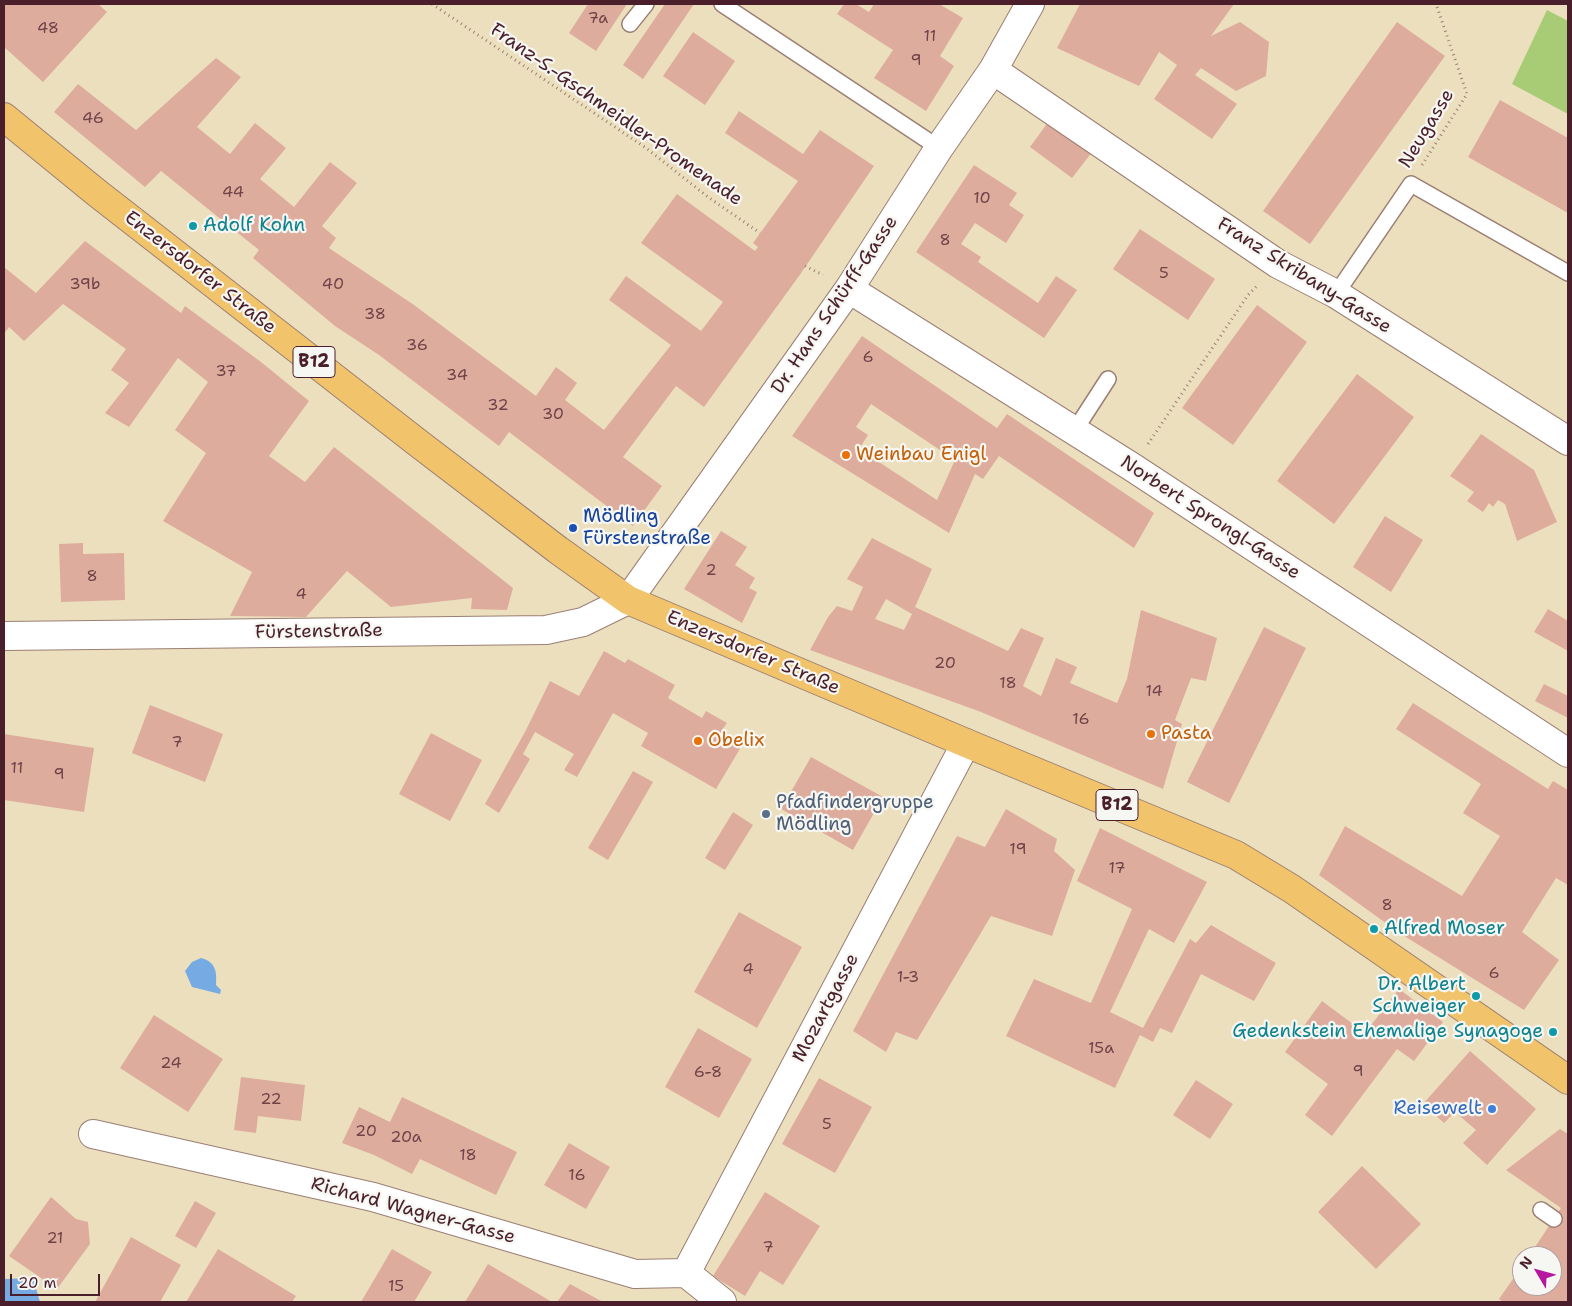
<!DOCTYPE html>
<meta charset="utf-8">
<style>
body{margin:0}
#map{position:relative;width:1572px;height:1306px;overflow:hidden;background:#ecdfbe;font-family:"Shantell Sans",sans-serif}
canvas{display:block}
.frame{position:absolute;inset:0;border:5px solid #4a1f2b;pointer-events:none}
.north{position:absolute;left:1512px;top:1246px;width:50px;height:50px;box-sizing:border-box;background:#f6f6f2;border:1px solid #b1a0a2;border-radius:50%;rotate:307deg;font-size:14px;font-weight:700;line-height:20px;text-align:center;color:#4a1f2b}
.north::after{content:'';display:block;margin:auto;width:18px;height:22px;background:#b5179e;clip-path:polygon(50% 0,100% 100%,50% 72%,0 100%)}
.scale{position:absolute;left:10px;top:1274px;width:90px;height:22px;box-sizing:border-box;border:2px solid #4a1f2b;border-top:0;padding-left:6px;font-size:15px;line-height:18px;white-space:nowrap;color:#4a1f2b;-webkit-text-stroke:4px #f6f6f2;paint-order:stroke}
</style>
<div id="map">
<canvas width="1572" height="1306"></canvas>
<div class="frame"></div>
<div class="north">N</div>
<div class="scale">20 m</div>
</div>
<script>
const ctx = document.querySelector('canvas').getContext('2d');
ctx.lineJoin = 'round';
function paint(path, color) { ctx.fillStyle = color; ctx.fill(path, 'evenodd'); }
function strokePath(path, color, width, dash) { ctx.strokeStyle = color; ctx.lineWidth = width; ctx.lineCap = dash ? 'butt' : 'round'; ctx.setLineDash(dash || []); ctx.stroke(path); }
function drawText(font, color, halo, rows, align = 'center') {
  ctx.font = font + ' "Shantell Sans",sans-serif'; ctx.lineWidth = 4.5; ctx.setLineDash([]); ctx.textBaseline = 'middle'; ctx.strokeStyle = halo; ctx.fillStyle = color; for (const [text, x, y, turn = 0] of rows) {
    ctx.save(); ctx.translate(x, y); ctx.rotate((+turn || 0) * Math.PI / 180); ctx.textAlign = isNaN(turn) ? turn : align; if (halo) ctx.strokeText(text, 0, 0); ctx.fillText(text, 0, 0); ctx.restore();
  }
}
paint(new Path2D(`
 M1547,10L1568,21V114L1512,84Z`), '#a8cc75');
paint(new Path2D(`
 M201,958C216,962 217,972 216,985L221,990L220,994L192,987L185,971L192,962Z
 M33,1278L40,1302H4V1279Z`), '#76aae3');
paint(new Path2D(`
 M4,4H98L107,12L43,82L4,47Z
 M588,4H627L596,51L569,33Z
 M665,4H694L643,79L623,65Z
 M844,4H856L869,12L874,4H939L963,18L940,56L954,66L926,111L874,78L893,50L837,14Z
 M1080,4H1234L1211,36L1240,22L1269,42L1266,76L1236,91L1201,68L1195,75L1237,104L1212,139L1154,99L1177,65L1159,52L1139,86L1057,48Z
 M1397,22L1445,56L1310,244L1263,211Z
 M693,32L735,61L705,105L663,76Z
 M216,58L241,77L197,127L230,154L255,123L286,148L260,179L294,207L330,162L357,183L322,226L336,238L329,248L414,305L536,396L556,367L577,383L565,400L604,430L671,345L609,300L626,276L701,331L723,302L641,243L677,194L755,251L758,247L753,243L798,181L725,133L739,111L803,154L820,130L874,166L799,276L704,407L676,386L623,457L662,486L633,526L509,432L499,446L379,355L335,326L253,258L259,250L161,171L145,187L54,112L78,84L136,130Z
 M1500,100L1568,138V213L1468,157Z
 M1054,114L1096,147L1072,178L1030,147Z
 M974,165L1017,193L1009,205L1024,215L1006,243L975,223L961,244L981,257L978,262L1038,303L1056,276L1077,290L1044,338L916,252Z
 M1140,229L1215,279L1188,320L1113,269Z
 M85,241L181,313L185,306L261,362L309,401L269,456L305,482L334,447L513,588L507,610L471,609L472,598L391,607L347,571L306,617L230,616L252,572L163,521L206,453L175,430L208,382L178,358L129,427L105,413L129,383L111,370L126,349L63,304L24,341L9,327L4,334V267L36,293Z
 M1257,305L1307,342L1233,445L1182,408Z
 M862,336L997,428L1007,414L1154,513L1134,548L999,456L983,479L975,474L949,533L792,436ZM871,404L955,460L937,500L859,449L868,435L856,427Z
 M1357,374L1414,417L1334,524L1277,481Z
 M1481,434L1534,470L1557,522L1517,541L1505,504L1498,500L1493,507L1489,503L1483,512L1467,501L1474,492L1450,476Z
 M1385,516L1423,540L1391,592L1353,567Z
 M721,531L747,547L735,565L755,578L749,588L757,592L742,623L684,589Z
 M872,538L932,569L915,607L1008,651L1021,628L1044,638L1023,686L1041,696L1056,658L1077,667L1070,683L1117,703L1127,679L1141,610L1217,638L1206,681L1191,678L1175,720L1182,724L1163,789L981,712L810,650L828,617L837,606L852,611L863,587L847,579ZM886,599L912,614L904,630L875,619Z
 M83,543V554L124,553L125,600L61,602L59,544Z
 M1548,609L1568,621V651L1534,632Z
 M1264,627L1306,648L1229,803L1187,782Z
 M604,651L625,663L628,659L675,685L668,698L702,718L706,711L727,723L722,730L744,742L716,789L641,746L648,733L613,713L577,777L564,770L574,754L535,732L523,754L530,759L499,813L485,804L526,730L550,681L579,696Z
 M1544,684L1568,696V718L1535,701Z
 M1413,703L1548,789L1553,781L1568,790V885L1556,878L1522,932L1559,960L1524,1010L1401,934L1319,875L1345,826L1462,896L1500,836L1463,813L1481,784L1396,729Z
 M150,705L223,734L205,782L132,753Z
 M431,733L482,760L450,821L399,794Z
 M4,734L94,748L84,812L4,800Z
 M811,757L883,797L853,850L781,809Z
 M633,771L653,782L608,860L588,848Z
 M1006,809L1057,839L1054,851L1075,870L1052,936L991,916L917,1040L896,1032L886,1052L853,1031L957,836L985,847Z
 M733,812L753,825L725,870L705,858Z
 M1100,828L1207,882L1174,943L1149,929L1110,1012L1143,1028L1190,939L1196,943L1211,925L1276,963L1254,1001L1201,974L1172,1033L1160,1028L1153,1042L1140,1035L1115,1088L1006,1036L1034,979L1091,1003L1132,909L1077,881Z
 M739,912L802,947L757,1028L694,992Z
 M1399,989L1443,1022L1414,1061L1397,1049L1332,1136L1305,1115L1328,1084L1285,1052L1322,1001L1365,1033Z
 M154,1015L223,1059L188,1112L120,1068Z
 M698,1028L752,1059L719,1118L665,1087Z
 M1470,1051L1536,1109L1487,1165L1463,1143L1476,1130L1455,1112L1444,1123L1423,1104Z
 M241,1077L305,1085L301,1121L258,1116L256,1133L234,1130Z
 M819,1078L872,1107L835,1173L782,1144Z
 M1196,1080L1233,1104L1210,1139L1173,1115Z
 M402,1097L517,1152L496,1195L420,1159L412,1174L374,1155L342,1143L359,1107L390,1122Z
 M1560,1129L1568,1134V1300L1567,1302H1503L1499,1299L1522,1266V1286H1552V1256H1529L1561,1208L1506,1170Z
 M569,1143L610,1167L586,1209L544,1185Z
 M1362,1166L1421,1224L1376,1269L1318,1212Z
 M765,1192L820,1226L783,1285L760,1271L745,1296L713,1276Z
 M51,1197L76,1219L88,1222L90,1244L57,1289L9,1256Z
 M195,1201L216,1213L196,1248L175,1236Z
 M131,1237L181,1265L160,1302H95Z
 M218,1249L296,1296L292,1302H186Z
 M392,1249L432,1272L414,1302H361Z
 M488,1264L552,1302H465Z
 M570,1284L603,1302H557Z`), '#deac9d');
const service = new Path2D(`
 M722,4L939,148
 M630,24L646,4
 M1336,294L1411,184L1568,273
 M1075,430L1108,379
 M1541,1210L1554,1219`);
const minor = new Path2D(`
 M993,70L1278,264L1336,294L1568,441
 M849,289L1132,467L1568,753
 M4,636L546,630L583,622L628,600L849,289L939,148L993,70L1030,4
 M93,1134L373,1197L635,1274L686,1273L722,1302
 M686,1273L966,743`);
const primary = new Path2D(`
 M4,117L97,193L418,443L558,550L628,600L966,743L1236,855L1292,889L1568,1080`);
strokePath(service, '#9b7f74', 18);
strokePath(minor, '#9b7f74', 30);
strokePath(primary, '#9b7f74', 30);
strokePath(new Path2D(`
 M432,4L646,148L708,197L760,233
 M1422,165L1467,94L1436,4
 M805,266L823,275
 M1148,444L1248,295L1258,285`), '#9b7f74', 3, [1, 4]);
strokePath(service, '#fff', 15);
strokePath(minor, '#fff', 28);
strokePath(primary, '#f1c36a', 28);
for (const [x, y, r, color] of [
 [193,226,5,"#0f9aa8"],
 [846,455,5,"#e8710a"],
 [573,528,5,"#1a4fb4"],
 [1151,734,5,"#e8710a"],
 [698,741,5,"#e8710a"],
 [766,814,5,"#5c6f8a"],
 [1374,929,5,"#0f9aa8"],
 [1476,996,5,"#0f9aa8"],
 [1553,1032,5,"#0f9aa8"],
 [1492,1109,5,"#3f7fe0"]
]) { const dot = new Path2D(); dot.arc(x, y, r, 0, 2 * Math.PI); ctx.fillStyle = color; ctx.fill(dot); strokePath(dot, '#f6f6f2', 2); }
drawText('16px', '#6f4248', null, [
 ["7a",598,19],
 ["48",48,29],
 ["11",930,37],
 ["9",916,61],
 ["46",93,119],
 ["44",233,193],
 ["10",982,199],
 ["8",945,241],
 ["5",1164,274],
 ["39b",85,285],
 ["40",333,285],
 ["38",375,315],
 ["36",417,346],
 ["6",868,358],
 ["37",226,372],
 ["34",457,376],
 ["32",498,406],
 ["30",553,415],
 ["2",711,571],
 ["8",92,577],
 ["4",301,595],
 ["20",945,664],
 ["18",1008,684],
 ["14",1154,692],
 ["16",1081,720],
 ["7",177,743],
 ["11",17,769],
 ["9",59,775],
 ["19",1018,850],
 ["17",1117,869],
 ["8",1387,906],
 ["4",748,970],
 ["6",1494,974],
 ["1-3",908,978],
 ["15a",1101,1049],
 ["24",171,1064],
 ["9",1358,1072],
 ["6-8",708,1073],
 ["22",271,1100],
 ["5",827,1125],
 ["20",366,1132],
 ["20a",406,1138],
 ["18",468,1156],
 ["16",577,1176],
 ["21",55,1239],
 ["7",768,1248],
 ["15",396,1287]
]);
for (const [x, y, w] of [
 [314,362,42],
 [1117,805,42]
]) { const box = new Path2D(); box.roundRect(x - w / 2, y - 15.5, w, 31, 4); ctx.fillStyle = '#f6f6f2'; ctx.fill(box); strokePath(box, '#4a1f2b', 1); }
drawText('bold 18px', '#4a1f2b', null, [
 ["B12",314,362],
 ["B12",1117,805]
]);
drawText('19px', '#4a1f2b', '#f6f6f2', [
 ["Franz-S.-Gschmeidler-Promenade",616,115,35],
 ["Neugasse",1427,129,-59],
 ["Enzersdorfer Straße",200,273,38],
 ["Franz Skribany-Gasse",1304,276,32],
 ["Dr. Hans Schürff-Gasse",835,305,-56],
 ["Norbert Sprongl-Gasse",1210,518,33],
 ["Fürstenstraße",319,632,-1],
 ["Enzersdorfer Straße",753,653,23],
 ["Mozartgasse",826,1008,-62],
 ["Richard Wagner-Gasse",413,1211,15]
]);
drawText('19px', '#0d838f', '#f6f6f2', [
 ["Adolf Kohn",203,226],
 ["Alfred Moser",1384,929],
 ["Dr. Albert",1466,985,"right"],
 ["Schweiger",1466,1007,"right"],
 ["Gedenkstein Ehemalige Synagoge",1543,1032,"right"]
], 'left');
drawText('19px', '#c56008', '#f6f6f2', [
 ["Weinbau Enigl",856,455],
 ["Pasta",1161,734],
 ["Obelix",708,741]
], 'left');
drawText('19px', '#164399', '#f6f6f2', [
 ["Mödling",583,517],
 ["Fürstenstraße",583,539]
], 'left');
drawText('19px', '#4e5e75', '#f6f6f2', [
 ["Pfadfindergruppe",776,803],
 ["Mödling",776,825]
], 'left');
drawText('19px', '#366cbe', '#f6f6f2', [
 ["Reisewelt",1482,1109]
], 'right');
</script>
